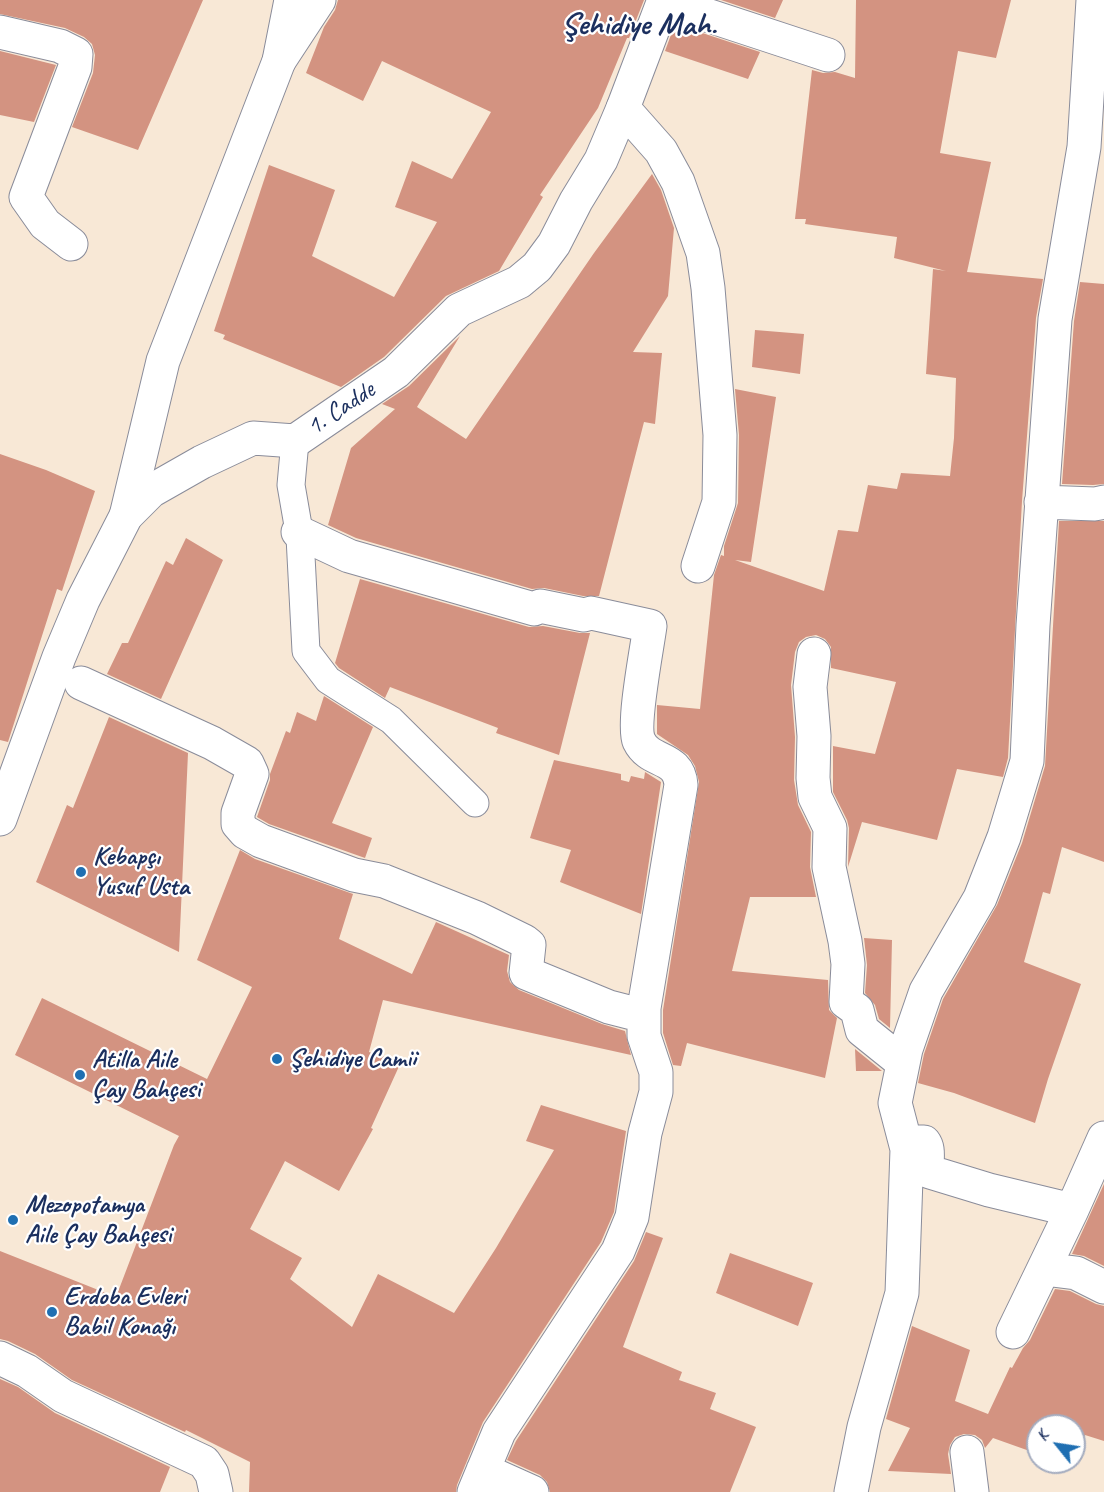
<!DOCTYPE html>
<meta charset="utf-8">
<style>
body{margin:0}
#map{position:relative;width:1104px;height:1492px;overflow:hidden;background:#f8e8d6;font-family:Caveat,sans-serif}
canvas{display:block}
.north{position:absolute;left:1026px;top:1414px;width:60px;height:60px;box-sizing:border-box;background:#fff;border:2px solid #a4acbf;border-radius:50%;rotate:300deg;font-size:16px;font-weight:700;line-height:24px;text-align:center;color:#1b2f5e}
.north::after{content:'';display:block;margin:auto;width:21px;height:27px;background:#1f6fb2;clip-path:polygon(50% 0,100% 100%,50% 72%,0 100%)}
</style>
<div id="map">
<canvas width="1104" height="1492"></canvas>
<div class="north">K</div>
</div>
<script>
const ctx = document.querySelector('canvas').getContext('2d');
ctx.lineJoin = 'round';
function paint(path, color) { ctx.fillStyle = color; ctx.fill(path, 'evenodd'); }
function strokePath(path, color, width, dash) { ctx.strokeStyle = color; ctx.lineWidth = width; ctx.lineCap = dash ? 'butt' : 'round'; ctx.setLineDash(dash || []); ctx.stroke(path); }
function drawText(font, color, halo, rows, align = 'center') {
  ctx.font = font + ' Caveat,sans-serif'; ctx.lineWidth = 4.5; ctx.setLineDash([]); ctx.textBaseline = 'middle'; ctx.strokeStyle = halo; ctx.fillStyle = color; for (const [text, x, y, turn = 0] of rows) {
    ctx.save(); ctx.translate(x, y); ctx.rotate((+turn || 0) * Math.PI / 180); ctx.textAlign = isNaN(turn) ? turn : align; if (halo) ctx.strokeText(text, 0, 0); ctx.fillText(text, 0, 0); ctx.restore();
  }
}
paint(new Path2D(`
 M0,0H203L138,150L72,127L93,73L95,55L92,44L84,37L65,28L0,14Z
 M338,0H644L629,38H627L598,108L540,195L543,197L499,271L446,296L384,357L341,387L223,339L225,335L214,331L269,165L335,190L312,256L394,297L437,222L395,207L412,161L452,179L491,112L382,61L363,101L306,73L324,27L335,10Z
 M721,0H783L775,18Z
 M856,0H1011L996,58L958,51L940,153L991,162L967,272L1043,279L1036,318L1022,501L1008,758L1003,777L957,769L937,840L862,822L848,867L849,828L847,820L833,792V746L875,754L896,682L831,668V647L825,639L816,635L806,637L799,642L795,652L791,685L795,737L794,780L798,805L811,832L810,867L816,897H750L732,971L828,980L829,1010L837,1018L825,1078L687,1043L681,1066L673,1065L663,1033V1010L699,782L695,766L688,755L657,734V705L700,709L714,575L721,555L724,556V546L738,503L739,435L735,389L776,397L751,562L735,560L824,591L838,530L858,532L868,485L897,489L901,473L950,476L954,438L956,378L926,374L933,269L946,271L894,258L897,237L805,224L806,219H795L812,70L823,73L835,72L855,78Z
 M675,24L760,52L748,79L665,51Z
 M0,51L56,65L34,122L0,115Z
 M652,174L661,190L674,228L668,296L633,352L662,353L655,424L644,422L599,596H583L544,588L532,589L356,538L328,525L351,448L395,409L382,404L409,386L460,336L417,407L466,439L594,253Z
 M1080,282L1104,284V484L1093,485L1062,484L1074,321Z
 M755,330L804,334L800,374L752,367Z
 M0,454L46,470L95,491L62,591L57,589L8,742L0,740Z
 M1059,521H1104V862L1062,847L1050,894L1043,892L1024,962L1081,984L1048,1079L1035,1123L954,1093L918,1083L924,1054L943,999L997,905L1022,843L1045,766Z
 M186,538L223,560L161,699L107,674L122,643H128L166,561L173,565Z
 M360,579L529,627L543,626L580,633H590L559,755L496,733L498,728L390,687L385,698L339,668L335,663Z
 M324,696L373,727L332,823L372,838L365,858L269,824L257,817L270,780V774L286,731L290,733L297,712L316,721Z
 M109,717L188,753L179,952L36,882L67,805L73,808Z
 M554,760L621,774V780L629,782L631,776L644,779L645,772L661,782L641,914L560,882L571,850L530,838Z
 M240,850L255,859L353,894L339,939L412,974L436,922L509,955L507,971L510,982L519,990L602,1024L625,1031L631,1055L383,1000L369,1052L401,1062L371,1128L373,1129L339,1191L285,1161L250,1229L302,1258L290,1279L352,1327L378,1274L454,1313L496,1248L554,1150L526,1141L541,1105L626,1131L614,1212L601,1242L483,1422L457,1485L456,1492H249L250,1462L186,1430L185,1432L72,1380L35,1354L8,1341L0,1339V1251L116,1297L174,1145L179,1136L15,1055L42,998L207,1079L252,987L197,960Z
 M864,938L892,940L890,1028L879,1019L875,1005L865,993L867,965Z
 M855,1049L882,1071H856Z
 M1104,1184V1266L1084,1256L1072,1254Z
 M646,1232L663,1238L623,1347L682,1372L679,1380L716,1393L710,1409L756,1427L730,1492H550L547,1482L540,1475L507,1460L516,1441L634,1261Z
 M730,1253L813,1283L798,1326L716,1293Z
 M1055,1289L1070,1291L1096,1304L1104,1306V1441L1085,1435L1080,1447L1074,1444V1426H1038V1454L993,1438L985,1448L982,1440L975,1435L964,1434L955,1437L950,1445L948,1454L951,1474L888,1471L910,1428L886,1419L912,1326L970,1350L955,1401L988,1414L1010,1367L1012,1368L1023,1348L1030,1340Z
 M0,1379L18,1387L55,1413L170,1467L160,1492H0Z`), '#d39381');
const service = new Path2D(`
 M295,441L291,485L300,537L306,651L328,680L391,720L475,803`);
const pedestrian = new Path2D(`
 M664,1L828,55
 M0,32L60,46L76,54L75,67L26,197L45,224L71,244
 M279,61L319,0
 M623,108L661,151L678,182L703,253L708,288L720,435L719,502L698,566
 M1041,502L1095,504L1104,502
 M298,532L349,556L534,609L540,606L584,615L591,613L650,626C647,648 632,725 639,741C650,764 679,755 681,785L644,1008V1036L656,1072V1092L645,1133L632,1217L618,1251L499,1432L474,1492
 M814,654L810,687L814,736L813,778L815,797L830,828L829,867L845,941L848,964L846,1002L857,1010L862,1030L903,1063
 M81,683L212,743L247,763L252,774L238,813V824L245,832L261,841L354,875L384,881L477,918L524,941L529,945L526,973L609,1007L644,1016
 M911,1142H924C931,1151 924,1163 930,1172L989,1190L1072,1210
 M1044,1269L1076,1273L1104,1287
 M1013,1332L1072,1210L1104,1138
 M0,1358L27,1371L63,1396L204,1462L212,1474L216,1492
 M967,1452L972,1492
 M483,1470L532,1492
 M851,1492L864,1427L902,1293L907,1149L895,1103L906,1049L926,991L980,898L1004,837L1027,761L1033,625L1055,319L1084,147L1093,0`);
const minor = new Path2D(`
 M126,516L163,361L279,61L291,0`);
const secondary = new Path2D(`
 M0,819L59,657L83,600L126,516L151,491L202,462L253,438L295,441L396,372L459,310L519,282L537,267L554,244L576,201L601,160L623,108L664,0`);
strokePath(service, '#8a8c9a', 29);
strokePath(pedestrian, '#8a8c9a', 35);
strokePath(minor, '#8a8c9a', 35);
strokePath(secondary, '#8a8c9a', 35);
strokePath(service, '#fff', 27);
strokePath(pedestrian, '#fff', 33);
strokePath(minor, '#fff', 33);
strokePath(secondary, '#fff', 33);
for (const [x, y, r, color] of [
 [81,872,6,"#1f6fb2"],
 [277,1059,6,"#1f6fb2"],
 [80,1075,6,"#1f6fb2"],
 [13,1220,6,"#1f6fb2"],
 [52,1312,6,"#1f6fb2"]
]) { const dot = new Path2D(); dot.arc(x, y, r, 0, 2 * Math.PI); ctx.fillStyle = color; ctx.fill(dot); strokePath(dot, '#fff', 2); }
drawText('26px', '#1b2f5e', '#fff', [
 ["1. Cadde",341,409,-34]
]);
drawText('bold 26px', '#1b2f5e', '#fff', [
 ["Kebapçı",93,857],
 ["Yusuf Usta",93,887],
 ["Şehidiye Camii",289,1059],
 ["Atilla Aile",92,1060],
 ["Çay Bahçesi",92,1090],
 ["Mezopotamya",25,1205],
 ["Aile Çay Bahçesi",25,1235],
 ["Erdoba Evleri",64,1297],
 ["Babil Konağı",64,1327]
], 'left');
drawText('bold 32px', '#1b2f5e', '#fff', [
 ["Şehidiye Mah.",639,26]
]);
</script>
